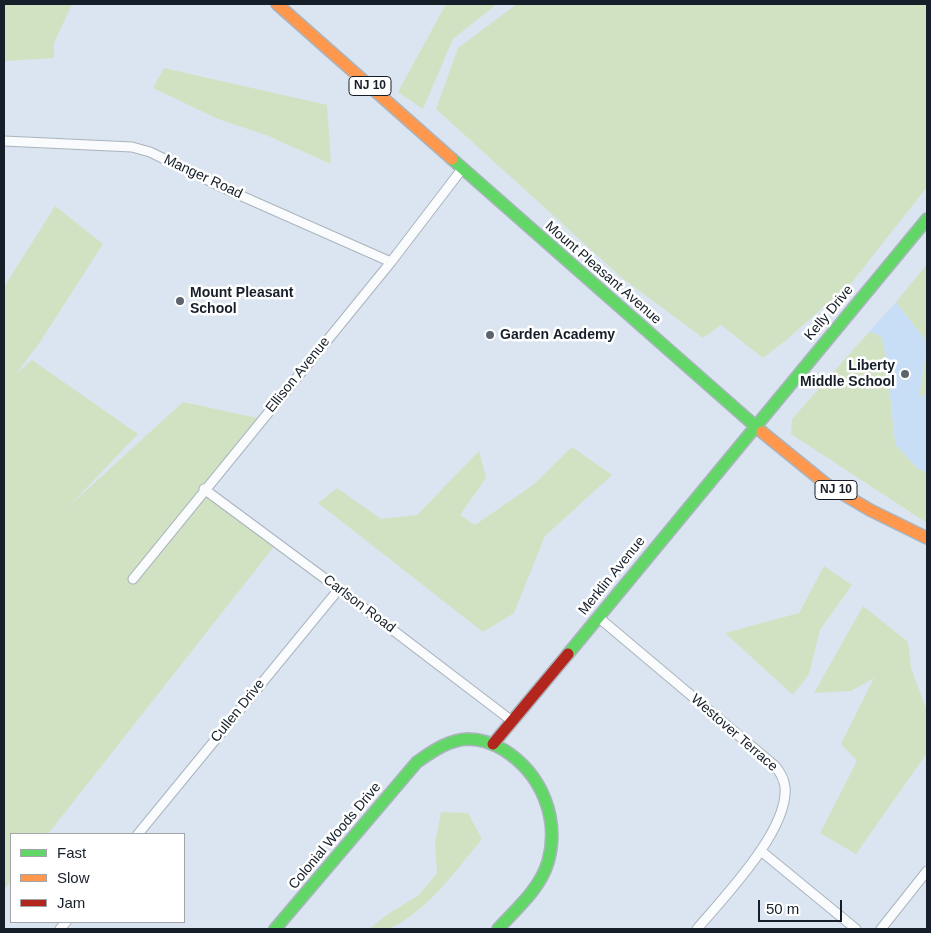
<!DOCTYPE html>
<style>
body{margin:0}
#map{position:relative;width:931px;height:933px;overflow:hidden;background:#dae5f1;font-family:Arial,sans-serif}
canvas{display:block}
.frame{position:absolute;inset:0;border:5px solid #161f29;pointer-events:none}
.legend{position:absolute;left:10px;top:833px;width:175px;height:90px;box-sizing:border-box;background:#fff;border:1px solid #a2a5a9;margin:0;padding:6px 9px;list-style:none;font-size:15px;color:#161f29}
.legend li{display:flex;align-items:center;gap:10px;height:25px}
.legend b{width:25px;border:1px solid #a2a5a9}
.scale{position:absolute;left:758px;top:900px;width:84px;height:22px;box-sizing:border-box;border:2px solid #161f29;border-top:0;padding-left:6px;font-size:15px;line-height:18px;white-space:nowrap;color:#161f29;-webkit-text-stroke:4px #fff;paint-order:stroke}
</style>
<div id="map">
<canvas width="931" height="933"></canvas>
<div class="frame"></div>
<ul class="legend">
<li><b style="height:6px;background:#63d668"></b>Fast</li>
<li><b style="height:6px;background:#ff974d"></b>Slow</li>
<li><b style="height:6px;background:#b3261e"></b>Jam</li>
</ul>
<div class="scale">50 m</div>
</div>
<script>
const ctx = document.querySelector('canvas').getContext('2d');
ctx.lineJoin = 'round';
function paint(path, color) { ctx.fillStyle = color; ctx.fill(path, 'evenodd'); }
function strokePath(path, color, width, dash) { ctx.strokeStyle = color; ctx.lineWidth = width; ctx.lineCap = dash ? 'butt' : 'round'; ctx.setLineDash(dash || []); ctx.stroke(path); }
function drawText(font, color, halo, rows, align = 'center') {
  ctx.font = font + ' Arial,sans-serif'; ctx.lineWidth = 5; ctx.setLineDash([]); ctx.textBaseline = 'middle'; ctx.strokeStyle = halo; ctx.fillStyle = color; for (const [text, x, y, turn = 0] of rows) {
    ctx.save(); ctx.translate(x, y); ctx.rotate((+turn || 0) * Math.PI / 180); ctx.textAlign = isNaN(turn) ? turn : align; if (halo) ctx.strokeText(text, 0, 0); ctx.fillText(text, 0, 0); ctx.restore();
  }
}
paint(new Path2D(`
 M896,302L927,342L919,398L927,392V473L917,468L895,444L886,357L881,337L869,332Z`), '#c8def6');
paint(new Path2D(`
 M4,4H72L54,43V58L4,61Z
 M446,4H497L453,39L423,109L398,92Z
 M517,4H927V187L853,281L785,341L763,358L721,325L703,338L622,278L436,109L458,48Z
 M164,68L327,105L331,164L266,135L218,119L153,88Z
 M55,206L103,244L40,342L16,374L32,360L138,434L69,506L183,402L262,419L205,489L276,544L48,834H11V881L4,890V287Z
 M927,264V342L896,302Z
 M869,332L881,336L886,357L895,444L917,468L927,473V523L791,434L792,419Z
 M927,345V392L919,398Z
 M572,447L612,475L545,536L514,613L483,632L318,503L337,488L381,519L417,515L479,451L486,478L460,515L475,525L533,485Z
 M824,566L852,585L820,630L809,674L793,695L725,633L799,613Z
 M863,606L908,642L911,668L927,711V753L856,854L820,833L857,761L841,744L874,678L851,691L814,693Z
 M441,812L468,813L482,839C458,868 424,915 388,929C383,931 375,929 369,929L388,914L419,895L437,873L435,844Z`), '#d1e2c3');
const street = new Path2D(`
 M4,141L132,147L150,152L228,190L391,262
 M204,489L339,589L512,721
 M133,579L391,262L462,169
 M598,617L775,766C780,772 784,779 785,787C789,830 724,897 697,929
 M138,834L339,589
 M761,851L856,929
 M60,929L66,922
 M881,929L927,871`);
const fast = new Path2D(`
 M452,159L762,432
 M568,654L927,219
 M275,929L417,762C433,751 448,740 468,739C480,739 494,744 504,750C542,774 560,819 548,862C540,889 516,909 498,929`);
const slow = new Path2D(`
 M277,4L452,159
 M762,432L826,484L870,510L927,538`);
const jam = new Path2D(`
 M493,744L568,654`);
strokePath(street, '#aab4bd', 11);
strokePath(fast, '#aab4bd', 14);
strokePath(slow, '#aab4bd', 14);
strokePath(jam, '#aab4bd', 14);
strokePath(street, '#f9fbfd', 9);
strokePath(fast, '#63d668', 11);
strokePath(slow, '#ff974d', 11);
strokePath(jam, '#b3261e', 11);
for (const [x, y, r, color] of [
 [180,301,5,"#5b646f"],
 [490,335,5,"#5b646f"],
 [905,374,5,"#5b646f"]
]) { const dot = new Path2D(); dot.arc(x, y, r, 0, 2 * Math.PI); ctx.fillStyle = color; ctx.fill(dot); strokePath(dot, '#fff', 2); }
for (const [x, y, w] of [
 [370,86,42],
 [836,490,42]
]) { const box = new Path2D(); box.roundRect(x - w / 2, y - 9.5, w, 19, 4); ctx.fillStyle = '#fff'; ctx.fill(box); strokePath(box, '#161f29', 1); }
drawText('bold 12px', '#161f29', null, [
 ["NJ 10",370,86],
 ["NJ 10",836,490]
]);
drawText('14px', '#161f29', '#fff', [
 ["Manger Road",203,177,25],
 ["Mount Pleasant Avenue",603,273,41],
 ["Kelly Drive",829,313,-50],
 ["Ellison Avenue",298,375,-51],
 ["Merklin Avenue",612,576,-51],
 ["Carlson Road",359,604,37],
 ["Cullen Drive",238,711,-51],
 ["Westover Terrace",734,733,41],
 ["Colonial Woods Drive",335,836,-50]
]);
drawText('bold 14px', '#161f29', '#fff', [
 ["Mount Pleasant",190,293],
 ["School",190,309],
 ["Garden Academy",500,335],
 ["Liberty",895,366,"right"],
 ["Middle School",895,382,"right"]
], 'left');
</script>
